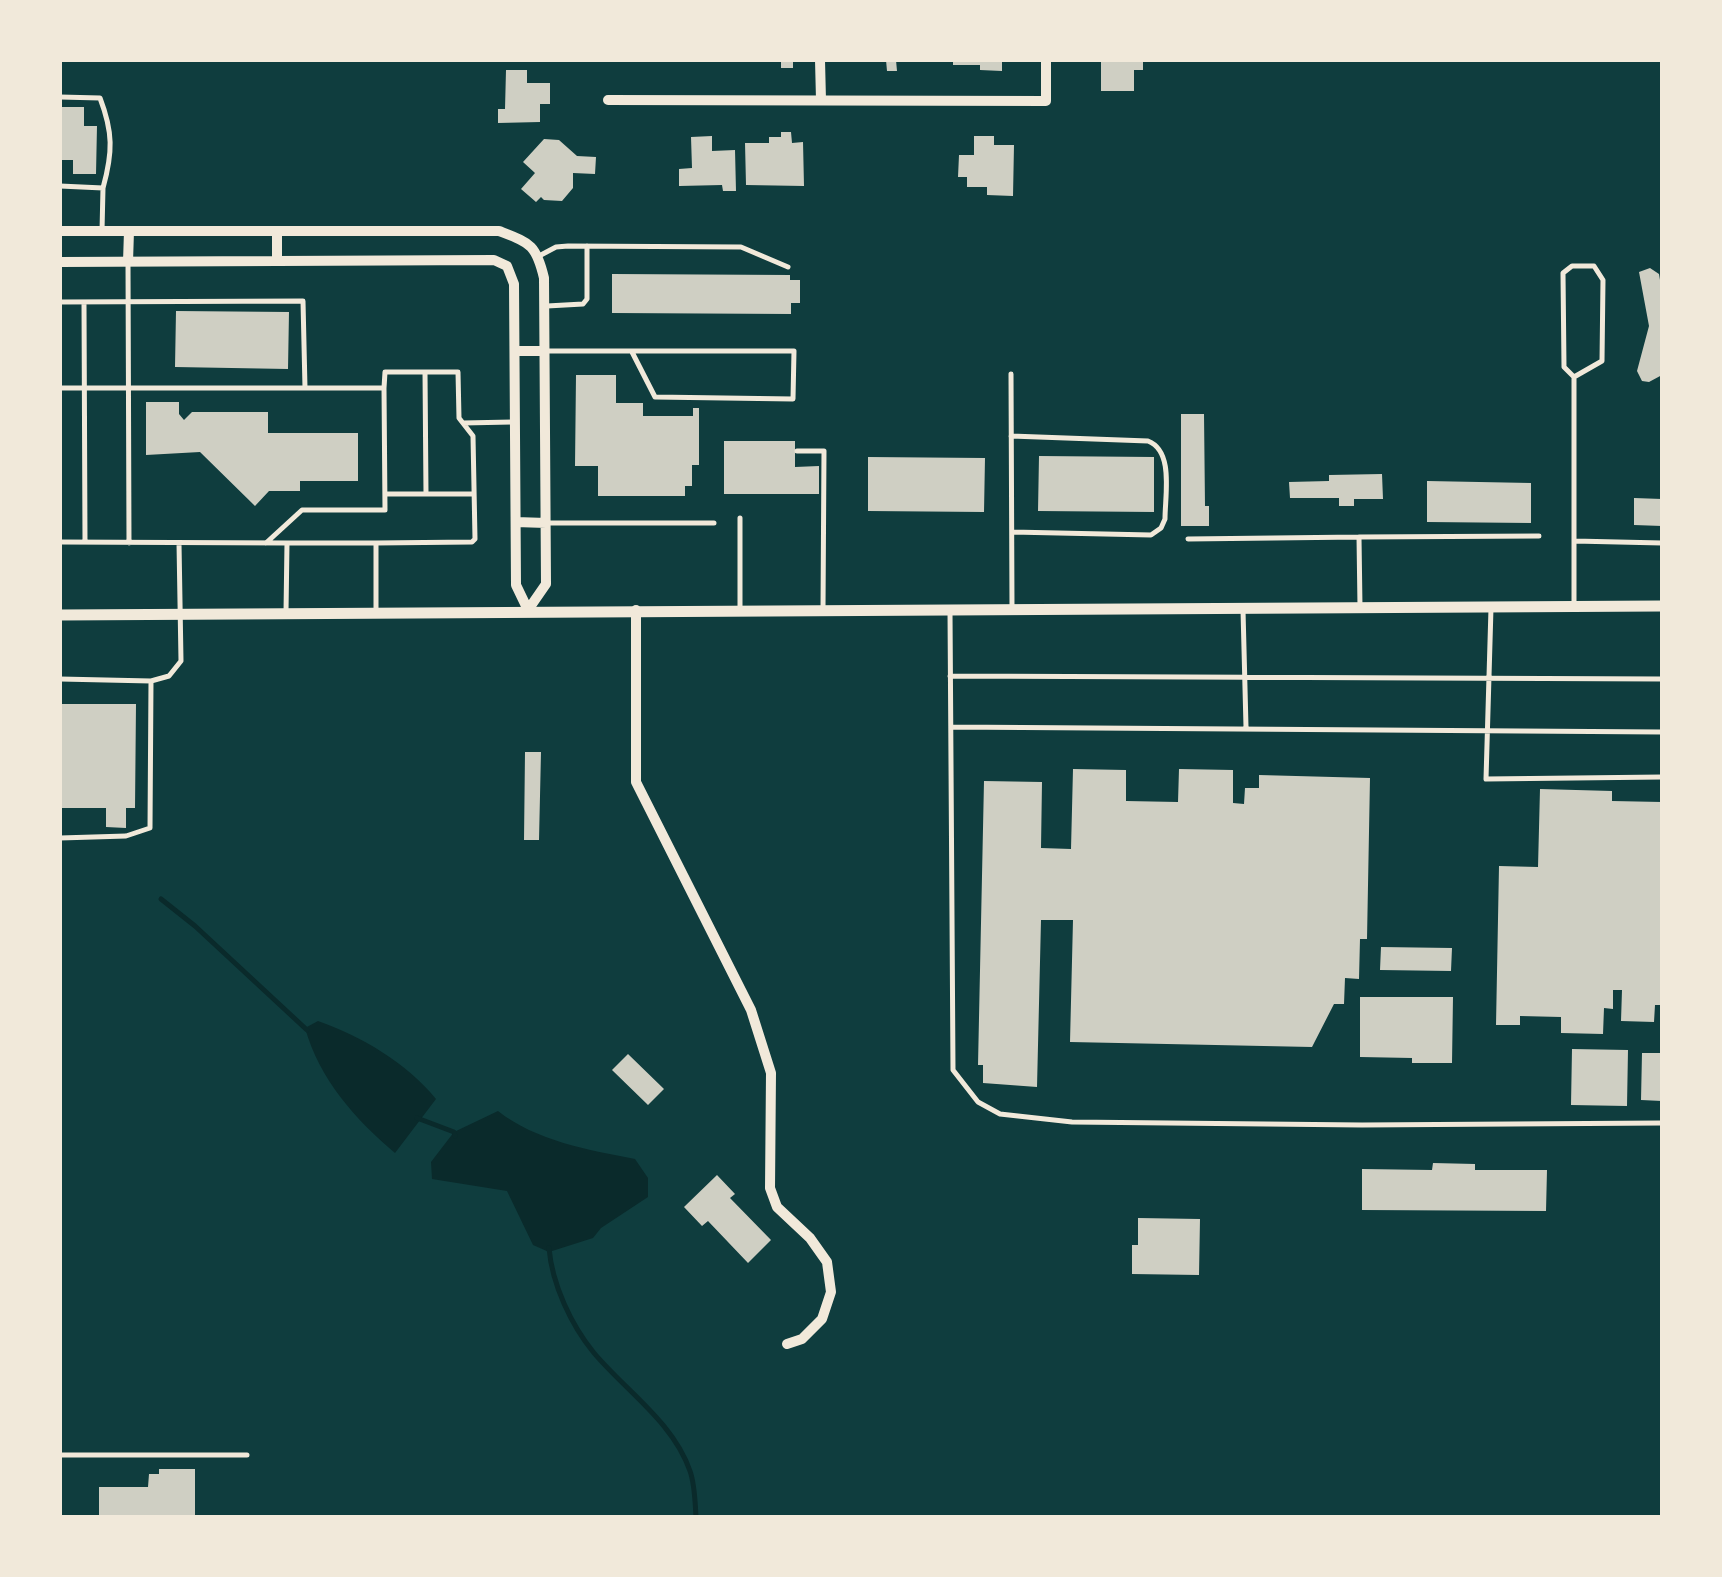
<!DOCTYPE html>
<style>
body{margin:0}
#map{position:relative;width:1722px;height:1577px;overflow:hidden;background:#0f3d3e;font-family:Rubik,sans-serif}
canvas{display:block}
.frame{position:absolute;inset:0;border:62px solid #f1e9da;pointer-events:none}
</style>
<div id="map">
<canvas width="1722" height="1577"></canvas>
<div class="frame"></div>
</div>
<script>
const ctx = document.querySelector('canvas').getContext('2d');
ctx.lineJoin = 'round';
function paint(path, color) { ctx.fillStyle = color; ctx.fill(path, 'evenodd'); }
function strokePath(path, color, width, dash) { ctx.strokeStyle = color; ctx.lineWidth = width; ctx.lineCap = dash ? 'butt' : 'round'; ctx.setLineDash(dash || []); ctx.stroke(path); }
paint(new Path2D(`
 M318,1021C361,1036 407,1063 436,1099L395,1153C355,1119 320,1080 305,1028Z
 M498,1111C536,1141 589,1150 635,1159L648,1178V1197L601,1228L593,1238L549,1252L533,1245L507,1191L432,1179L431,1162L454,1132Z`), '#0a2a2b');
strokePath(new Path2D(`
 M161,899L195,926L307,1030
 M417,1118L454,1132L455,1136
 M549,1248C552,1284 571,1325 594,1353C626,1391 673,1422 690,1471C695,1485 695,1502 696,1517`), '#0a2a2b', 5);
paint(new Path2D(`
 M781,60H793V68H781Z
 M886,60H896L897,71H887Z
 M953,60H1002V71L980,70V65H953Z
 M1101,60H1143V70H1134V91H1101Z
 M506,70H527V83H550V104H540V122L498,123V109H505Z
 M62,107H84V126H97L96,174H73V160H60Z
 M781,132H791L792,143L803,142L804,186L746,185L745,143H769V137H781Z
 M712,136V151L735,150L736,191H723L722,185L679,186V169L692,168L691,137Z
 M974,136H994V145H1014L1013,196L987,195V187H967V177H958L959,155H974Z
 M544,139L559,140L577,156L596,157L595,174L573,173V188L562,201L544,200L541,197L536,202L521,189L535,173L523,162Z
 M1650,268L1659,274L1662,292V375L1649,382L1642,381L1637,371L1649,326L1639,272Z
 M612,274L790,275V280H800V303H791V314L612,313Z
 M176,311L289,312L288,369L175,367Z
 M576,375H616V403H643V416H693V408H699V465H692V486H685V496H598V466H575Z
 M146,402H179V414L184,420L192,412H268V433H358V481H300V491H269L255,506L200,452L146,455Z
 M1181,414H1204L1205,506H1209V526H1181Z
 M724,441H795V467L819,466V494H724Z
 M1039,456L1154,457V512L1038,511Z
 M868,457L985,458L984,512L868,511Z
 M1382,474L1383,499H1354V506H1339V498H1290L1289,482L1329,481V475Z
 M1427,481L1531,483V523L1427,522Z
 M1634,498L1662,499V526L1634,525Z
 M60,704H136L135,808H126V828L106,827V808H61Z
 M525,752H541L539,840H524Z
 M1073,769L1126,770V801L1178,802L1179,769L1233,770V803L1244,804L1245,788H1259V775L1370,778L1367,939H1360L1359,979L1345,978L1344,1004H1334L1312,1047L1070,1042L1073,920H1041L1037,1087L983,1083V1065H978L984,781L1042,782L1041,848L1071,849Z
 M1540,789L1612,791V801L1662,802V1005H1655L1654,1022L1621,1021L1622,990H1613V1009L1604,1008L1603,1034L1561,1033V1017L1520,1016V1025H1496L1499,866L1538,867Z
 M1381,947L1452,948L1451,971L1380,970Z
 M1360,997H1453L1452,1063H1412V1058L1360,1057Z
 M1572,1049L1628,1050L1627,1106L1571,1105Z
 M1642,1053H1662V1101L1641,1100Z
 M628,1054L664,1089L648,1105L612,1070Z
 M1433,1163L1475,1164V1170H1547L1546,1211L1362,1210V1169L1432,1170Z
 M717,1175L735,1194L730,1198L771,1240L748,1263L708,1221L702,1226L684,1207Z
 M1138,1218L1200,1219L1199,1275L1132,1274V1245H1138Z
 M159,1469H195V1517H99V1487H148L149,1474H159Z`), '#cfcfc3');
strokePath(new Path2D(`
 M60,97L100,98C113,132 113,152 103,188
 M60,186L103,188L102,231
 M539,256L556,247L568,246L741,247L788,267
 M128,262L129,543
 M1572,266H1594L1603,280L1602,361L1574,377L1564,367L1563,273Z
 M60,302L303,301L305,388H384L385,510H302L266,543
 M84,303L85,542
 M547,306L583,304L587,299V246
 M547,351H794L793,399L655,397L632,352
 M425,372L426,494
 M1011,374L1012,608
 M1574,377V603
 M60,388H305
 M463,423L512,422
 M1011,436L1148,441C1174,451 1165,495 1165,519L1161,528L1151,535L1012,532
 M797,451H824L823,609
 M385,494H474
 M549,523H714
 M1188,539L1359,537
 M1574,541L1662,543
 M60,542L287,543L286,612
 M287,543H376
 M1360,607L1359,537L1539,536
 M1491,608L1486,779L1662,777
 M740,609V518
 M1243,610L1246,727
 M376,611V543L472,542L475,539L473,436L459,418L458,372H385L384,388
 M950,611L953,1070L978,1102L1000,1114L1072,1122L1362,1125L1662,1123
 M950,676L1662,679
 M60,679L151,681L169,676L181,661L179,543
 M951,727L1662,732
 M60,838L126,836L150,828L151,681
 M60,1455H247`), '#f1e9da', 5);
strokePath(new Path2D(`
 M820,60L821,100
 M608,100L1046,101V60
 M60,231H499C530,243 536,244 544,278L546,584L528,610L516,585L514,284L507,266L494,260L60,262
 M277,231V261
 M128,262L129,231
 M515,351H544
 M516,522L546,523
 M636,610V782L751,1010L771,1073L770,1188L777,1207L810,1238L827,1262L831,1292L822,1319L802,1339L787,1344`), '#f1e9da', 10);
strokePath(new Path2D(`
 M60,615L1662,606`), '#f1e9da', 11);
</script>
